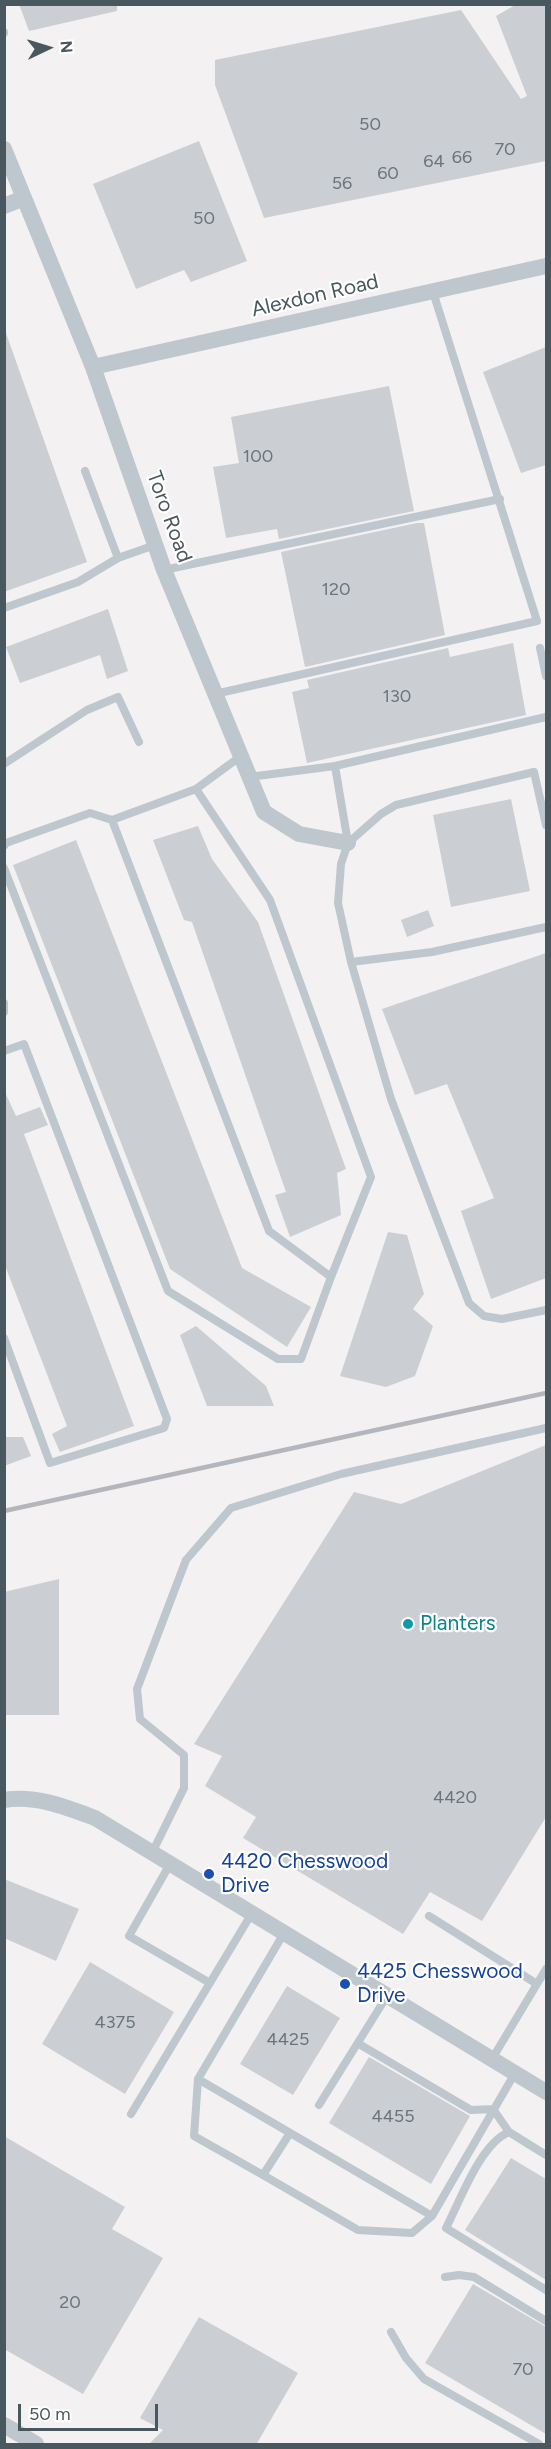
<!DOCTYPE html>
<style>
body{margin:0}
#map{position:relative;width:551px;height:2449px;overflow:hidden;background:#f3f1f1;font-family:Figtree,sans-serif}
canvas{display:block}
.frame{position:absolute;inset:0;border:6px solid #49575e;pointer-events:none}
.north{position:absolute;left:18px;top:18px;width:60px;height:60px;-webkit-text-stroke:4px #fff;paint-order:stroke;rotate:86deg;font-size:16px;font-weight:700;line-height:24px;text-align:center;color:#49575e}
.north::after{content:'';display:block;margin:auto;width:21px;height:27px;background:#49575e;clip-path:polygon(50% 0,100% 100%,50% 72%,0 100%)}
.scale{position:absolute;left:18px;top:2404px;width:140px;height:27px;box-sizing:border-box;border:3px solid #49575e;border-top:0;padding-left:8px;font-size:18px;line-height:21px;white-space:nowrap;color:#49575e;-webkit-text-stroke:4px #fff;paint-order:stroke}
</style>
<div id="map">
<canvas width="551" height="2449"></canvas>
<div class="frame"></div>
<div class="north">N</div>
<div class="scale">50 m</div>
</div>
<script>
const ctx = document.querySelector('canvas').getContext('2d');
ctx.lineJoin = 'round';
function paint(path, color) { ctx.fillStyle = color; ctx.fill(path, 'evenodd'); }
function strokePath(path, color, width, dash) { ctx.strokeStyle = color; ctx.lineWidth = width; ctx.lineCap = dash ? 'butt' : 'round'; ctx.setLineDash(dash || []); ctx.stroke(path); }
function drawText(font, color, halo, rows, align = 'center') {
  ctx.font = font + ' Figtree,sans-serif'; ctx.lineWidth = 4.5; ctx.setLineDash([]); ctx.textBaseline = 'middle'; ctx.strokeStyle = halo; ctx.fillStyle = color; for (const [text, x, y, turn = 0] of rows) {
    ctx.save(); ctx.translate(x, y); ctx.rotate((+turn || 0) * Math.PI / 180); ctx.textAlign = isNaN(turn) ? turn : align; if (halo) ctx.strokeText(text, 0, 0); ctx.fillText(text, 0, 0); ctx.restore();
  }
}
paint(new Path2D(`
 M19,4H117V11L29,31Z
 M517,4H546V161L264,218L215,85V60L461,10L521,99L527,96L496,16Z
 M199,141L247,261L191,282L184,270L136,289L93,184Z
 M6,333L87,562L4,592V334Z
 M546,347V465L521,473L483,372Z
 M389,386L414,511L279,539L277,529L226,538L213,467L239,463L231,417Z
 M417,523H424L445,635L305,667L281,552Z
 M108,609L128,671L107,679L100,655L20,683L6,647Z
 M513,643L526,715L307,763L292,692L309,688L307,680L448,648L450,657Z
 M511,799L530,891L451,907L433,815Z
 M198,826L212,859L258,922L346,1169L337,1173L341,1215L290,1237L275,1195L286,1192L192,922L184,920L153,840Z
 M76,840L242,1268L311,1307L287,1347L170,1269L13,865Z
 M428,910L434,926L407,937L401,920Z
 M546,953V1278L491,1299L461,1211L494,1198L447,1084L415,1095L382,1009Z
 M4,1090L16,1116L40,1107L48,1125L24,1134L134,1426L60,1452L52,1434L67,1426L4,1263Z
 M388,1232L407,1235L424,1294L413,1309L433,1326L415,1376L386,1387L340,1376Z
 M196,1326L266,1386L274,1406H207L180,1335Z
 M4,1437H23L31,1456L4,1466Z
 M546,1445V1817L482,1921L430,1892L403,1934L243,1838L256,1817L205,1786L222,1756L194,1744L354,1492L401,1504Z
 M59,1579V1715H4V1592Z
 M4,1879L79,1909L56,1961L4,1938Z
 M90,1962L174,2012L125,2094L42,2044Z
 M287,1986L340,2018L293,2095L240,2064Z
 M369,2057L470,2116L431,2184L329,2123Z
 M4,2136L125,2207L112,2229L163,2258L83,2394L4,2349Z
 M511,2158L546,2179V2280L465,2230Z
 M473,2284L546,2327V2434L425,2363Z
 M199,2317L298,2373L256,2445H148L163,2430L140,2418Z`), '#cbcfd3');
strokePath(new Path2D(`
 M4,32V33
 M85,471L118,558L155,545
 M164,570L500,499
 M4,608L78,582L118,558
 M540,648L546,676
 M215,694L537,621L433,292
 M546,717L335,766L348,843L341,864L338,903L351,962L391,1099L469,1303L484,1316L502,1319L546,1310
 M4,764L87,710L118,697L139,742
 M249,777L335,766
 M196,789L270,900L371,1177L331,1277L269,1231L112,820L196,789L241,756
 M348,843L381,814L396,805L534,772L546,825
 M4,846L6,843L90,813L112,820
 M4,868L168,1291L278,1359H301L331,1277
 M351,962L432,952L546,927
 M4,1003V1012
 M4,1051L24,1044L167,1419L164,1428L50,1463L4,1338
 M152,1853L184,1788V1755L140,1719L137,1689L186,1560L231,1508L341,1474L546,1428
 M170,1864L129,1936L210,1983
 M429,1916L537,1984
 M284,1933L198,2079L432,2216L515,2073
 M359,2044L471,2110L493,2109L509,2132L546,2155
 M492,2059L546,1969
 M198,2079L194,2136L263,2175
 M319,2105L387,1996
 M131,2114L252,1913
 M509,2132C480,2144 460,2201 446,2228L546,2290
 M290,2133L263,2175L358,2230L412,2233L432,2216
 M445,2277L459,2275L474,2277L546,2321
 M391,2332L406,2358L424,2379L539,2444`), '#bdc7cd', 8);
strokePath(new Path2D(`
 M4,149L93,367L164,570L264,812L299,834L348,843
 M4,206L24,198
 M93,367L546,266
 M4,1800C36,1795 66,1807 95,1818L546,2092
 M4,2425L36,2444`), '#bdc7cd', 16);
strokePath(new Path2D(`
 M4,1511L546,1393`), '#b3b7bb', 4.5);
for (const [x, y, r, color] of [
 [408,1624,6,"#0f9aa8"],
 [209,1874,6,"#1a4fb4"],
 [345,1984,6,"#1a4fb4"]
]) { const dot = new Path2D(); dot.arc(x, y, r, 0, 2 * Math.PI); ctx.fillStyle = color; ctx.fill(dot); strokePath(dot, '#fff', 2); }
drawText('18px', '#6a757b', null, [
 ["50",370,125],
 ["70",505,150],
 ["66",462,158],
 ["64",434,162],
 ["60",388,174],
 ["56",342,184],
 ["50",204,219],
 ["100",258,457],
 ["120",336,590],
 ["130",397,697],
 ["4420",455,1798],
 ["4375",115,2023],
 ["4425",288,2040],
 ["4455",393,2117],
 ["20",70,2303],
 ["70",523,2370]
]);
drawText('21px', '#49575e', '#fff', [
 ["Alexdon Road",315,296,-13],
 ["Toro Road",169,517,70]
]);
drawText('21px', '#0d838f', '#fff', [
 ["Planters",420,1624]
], 'left');
drawText('21px', '#164399', '#fff', [
 ["4420 Chesswood",221,1862],
 ["Drive",221,1886],
 ["4425 Chesswood",357,1972],
 ["Drive",357,1996]
], 'left');
</script>
